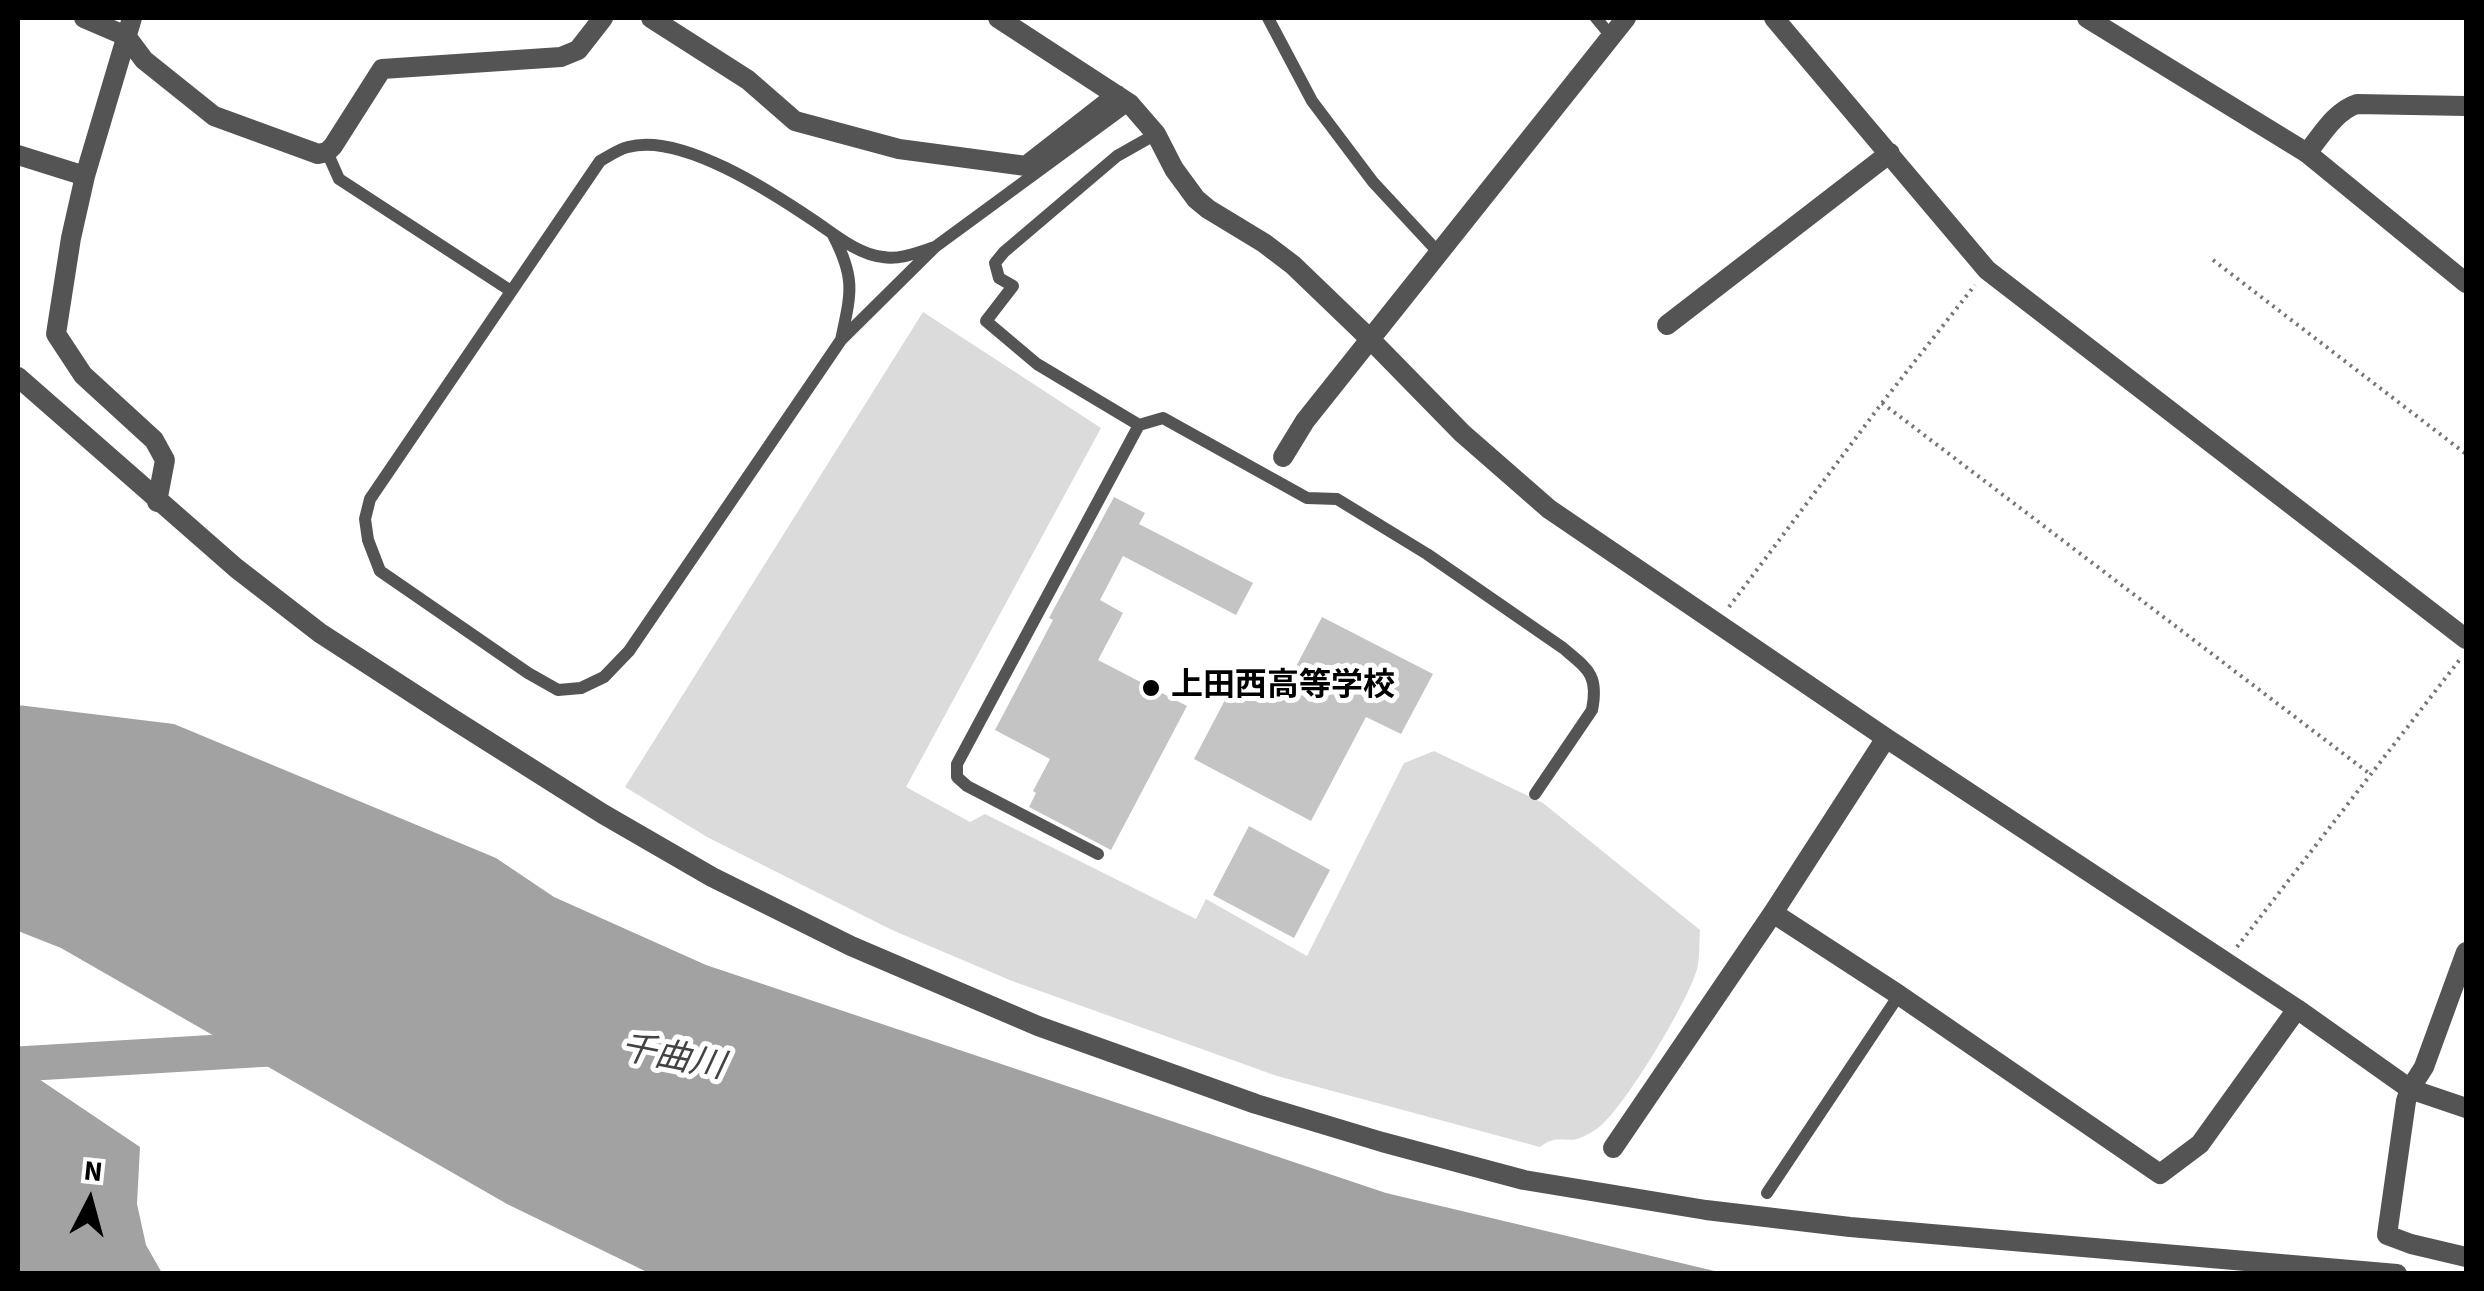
<!DOCTYPE html>
<meta charset="utf-8">
<style>
body{margin:0}
#map{position:relative;width:2484px;height:1291px;overflow:hidden;background:#fff;font-family:"Source Sans 3",sans-serif}
canvas{display:block}
.frame{position:absolute;inset:0;border:20px solid #000;pointer-events:none}
.north{position:absolute;left:40px;top:1151px;width:100px;height:100px;-webkit-text-stroke:8px #fff;paint-order:stroke;rotate:6deg;font-size:28px;font-weight:700;line-height:40px;text-align:center;color:#000}
.north::after{content:'';display:block;margin:auto;width:35px;height:45px;background:#000;clip-path:polygon(50% 0,100% 100%,50% 72%,0 100%)}
</style>
<div id="map">
<canvas width="2484" height="1291"></canvas>
<div class="frame"></div>
<div class="north">N</div>
</div>
<script>
const ctx = document.querySelector('canvas').getContext('2d');
ctx.lineJoin = 'round';
function paint(path, color) { ctx.fillStyle = color; ctx.fill(path, 'evenodd'); }
function strokePath(path, color, width, dash) { ctx.strokeStyle = color; ctx.lineWidth = width; ctx.lineCap = dash ? 'butt' : 'round'; ctx.setLineDash(dash || []); ctx.stroke(path); }
function drawText(font, color, halo, rows, align = 'center') {
  ctx.font = font + ' "Source Sans 3","Noto Sans JP",sans-serif'; ctx.lineWidth = 10; ctx.setLineDash([]); ctx.textBaseline = 'middle'; ctx.strokeStyle = halo; ctx.fillStyle = color; for (const [text, x, y, turn = 0] of rows) {
    ctx.save(); ctx.translate(x, y); ctx.rotate((+turn || 0) * Math.PI / 180); ctx.textAlign = isNaN(turn) ? turn : align; if (halo) ctx.strokeText(text, 0, 0); ctx.fillText(text, 0, 0); ctx.restore();
  }
}
paint(new Path2D(`
 M923,312L1101,428L906,787L970,822L985,814L1196,919L1206,899L1307,956L1404,763L1434,751L1543,803L1700,930C1699,943 1700,957 1697,969C1689,1000 1623,1110 1598,1128C1592,1132 1584,1137 1577,1139C1561,1142 1556,1135 1540,1147L1277,1076L1012,981L892,930L707,837L625,787Z`), '#dbdbdb');
paint(new Path2D(`
 M18,705L174,724L496,858L554,897L706,965L1386,1193L1723,1273H649L507,1204L61,948L18,931Z
 M18,1065L140,1147L137,1204L146,1245L162,1273H18Z`), '#a2a2a2');
strokePath(new Path2D(`
 M18,1064L286,1048`), '#a2a2a2', 35);
paint(new Path2D(`
 M1114,497L1145,513L1139,524L1253,583L1236,615L1123,556L1100,600L1123,613L1098,660L1187,706L1111,850L1029,807L1036,793L1033,791L1050,759L995,730L1053,620L1049,618Z
 M1322,617L1433,674L1401,734L1366,717L1311,821L1194,759L1236,679L1278,701Z
 M1249,826L1330,870L1294,938L1213,895Z`), '#c4c4c4');
strokePath(new Path2D(`
 M2213,260L2466,454
 M1882,403L2370,774
 M1729,607L1882,403L1975,285
 M2237,947L2461,658`), '#767676', 4, [2.5, 5]);
strokePath(new Path2D(`
 M1268,18L1312,101L1373,182L1439,253
 M1596,18L1611,36
 M1156,134L1117,156L1004,252L995,263L999,278L1013,286L986,321L1037,364L1139,425L1163,418L1307,498L1337,499L1427,554L1563,648C1588,669 1599,675 1592,710L1535,794
 M327,152L339,179L511,291
 M833,235C856,279 851,293 841,340
 M935,247C919,252 900,260 883,257C859,255 835,235 816,222C773,193 681,132 628,147C619,149 609,156 600,161L370,499L365,519L368,540L380,571L528,673L558,690L581,688L604,677L629,651L841,340L935,247L1130,104
 M1098,854L967,786L957,777V764L1139,425
 M1767,1193L1899,995`), '#545454', 12);
strokePath(new Path2D(`
 M84,18L126,36L144,60L214,116L318,154L327,152L333,146L382,69L561,57L578,50L603,18
 M132,18L85,176L71,238L56,334L83,375L154,440L165,460L157,502
 M651,18L748,80L795,121L899,149L1026,166L1117,95
 M998,18L1130,104L1156,134L1174,169L1196,199L1208,209L1264,243L1293,265L1370,339L1462,433L1549,509L1886,738L2297,1009L2410,1089L2466,1108
 M1774,18L1987,270L2466,639
 M2307,153C2321,136 2335,111 2357,104L2466,106
 M18,155L85,176
 M1667,325L1890,153
 M18,377L236,568L320,633L448,716L603,814L712,877L851,946L1038,1026L1256,1104L1382,1142L1524,1180L1706,1210L1850,1227L2397,1274
 M1283,457L1305,421L1626,18
 M1773,913L1899,995L2160,1174L2200,1144L2297,1009
 M2466,952L2424,1067L2410,1089L2406,1101L2387,1235L2411,1244L2466,1257
 M1613,1148L1773,913L1886,738`), '#545454', 20);
strokePath(new Path2D(`
 M2087,18L2307,153L2466,283`), '#545454', 20);
for (const [x, y, r, color] of [
 [1151,688,10,"#000"]
]) { const dot = new Path2D(); dot.arc(x, y, r, 0, 2 * Math.PI); ctx.fillStyle = color; ctx.fill(dot); strokePath(dot, '#fff', 4); }
drawText('bold 32px', '#000', '#fff', [
 ["上田西高等学校",1171,688]
], 'left');
drawText('italic 35px', '#434343', '#fff', [
 ["千曲川",672,1060,11]
]);
</script>
